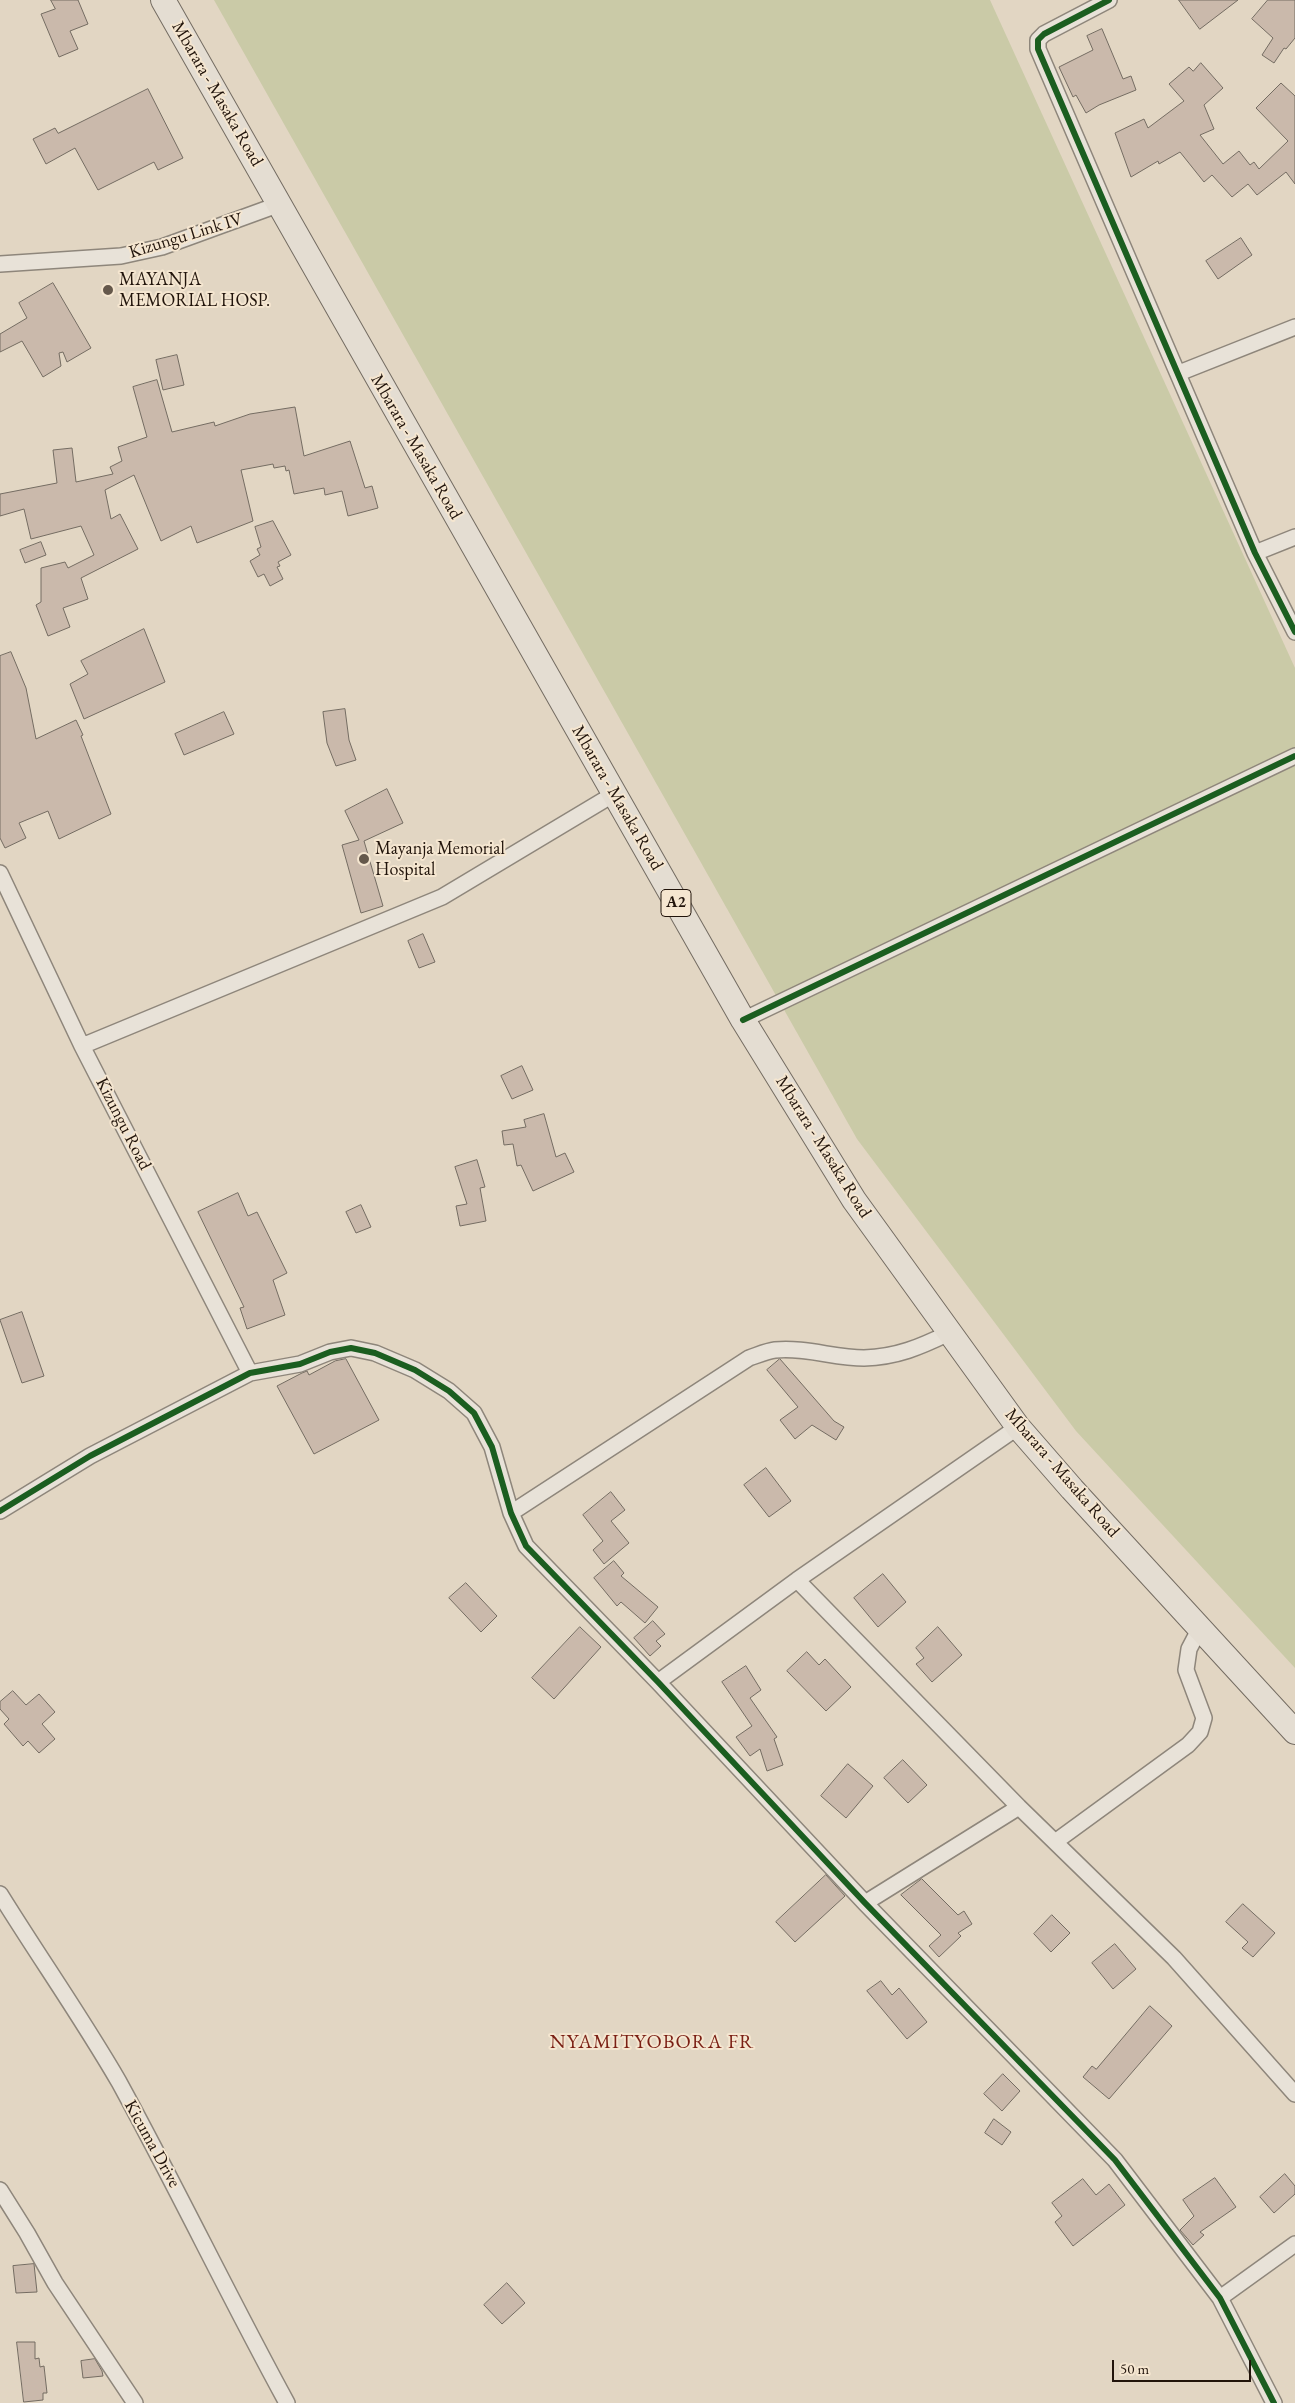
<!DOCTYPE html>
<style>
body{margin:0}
#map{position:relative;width:1295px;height:2403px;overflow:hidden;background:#e2d6c3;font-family:"EB Garamond",serif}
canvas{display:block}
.scale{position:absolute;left:1112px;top:2360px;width:139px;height:22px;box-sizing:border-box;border:2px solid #21140b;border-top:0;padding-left:6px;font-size:15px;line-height:18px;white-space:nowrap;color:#21140b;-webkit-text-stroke:4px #f5e6d0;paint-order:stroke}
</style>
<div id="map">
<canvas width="1295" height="2403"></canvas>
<div class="scale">50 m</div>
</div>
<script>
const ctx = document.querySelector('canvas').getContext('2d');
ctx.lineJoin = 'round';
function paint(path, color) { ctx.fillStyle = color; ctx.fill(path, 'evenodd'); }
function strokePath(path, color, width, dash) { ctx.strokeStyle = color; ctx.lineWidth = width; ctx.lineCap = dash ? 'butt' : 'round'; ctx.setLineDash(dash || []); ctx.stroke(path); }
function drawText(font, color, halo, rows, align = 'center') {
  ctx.font = font + ' "EB Garamond",serif'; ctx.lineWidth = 4; ctx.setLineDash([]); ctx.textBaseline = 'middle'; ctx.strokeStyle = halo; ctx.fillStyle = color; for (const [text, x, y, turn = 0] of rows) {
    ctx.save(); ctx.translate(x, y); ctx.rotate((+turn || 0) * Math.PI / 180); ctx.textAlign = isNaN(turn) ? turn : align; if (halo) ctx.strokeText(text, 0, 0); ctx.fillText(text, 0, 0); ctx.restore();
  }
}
paint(new Path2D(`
 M214,0H990L1295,668V1668L1076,1431L857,1139Z`), '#cacaa7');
const building = new Path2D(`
 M51,0H78L88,24L70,31L78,49L59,57L41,14L55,9Z
 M1179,0H1238L1200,29Z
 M1268,0H1295V38L1286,49L1284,48L1274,63L1262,55L1273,38L1252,19Z
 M1102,29L1123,79L1131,76L1136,90L1099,105L1086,113L1076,95L1073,97L1059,67L1093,50L1087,36Z
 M1201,63L1223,88L1204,105L1214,129L1200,135L1223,164L1239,151L1250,165L1254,162L1259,169L1288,141L1256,108L1281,83L1295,96V184L1286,172L1257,195L1248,184L1232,197L1212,175L1204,182L1180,152L1159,164L1158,161L1131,177L1115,133L1144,119L1148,128L1184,101L1169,84L1189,67L1193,71Z
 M148,89L183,158L158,170L154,162L98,190L75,148L46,164L33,139L55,128L58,133Z
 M1241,238L1252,255L1218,279L1206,261Z
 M53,283L91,348L67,362L63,352L59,353L61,366L43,377L22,341L0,352V334L27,318L19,303Z
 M177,355L184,385L163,390L156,360Z
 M157,380L172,432L214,422L215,426L250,414L295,407L304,456L350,441L365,488L372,486L378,508L348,516L342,491L325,495L324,488L294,494L289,470L286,471L285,466L274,468L273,464L241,470L253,521L197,543L191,526L161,541L134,475L105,490L111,519L120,514L138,549L81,578L88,599L63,608L70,627L48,636L36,605L41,602V568L65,562L68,568L94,555L81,526L31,539L24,509L0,516V494L57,483L53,450L72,448L76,482L113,474L110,467L122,461L118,447L147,437L133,387Z
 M273,521L291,555L278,562L280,566L277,567L283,579L270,586L264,574L258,577L250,561L260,555L257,549L261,547L255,527Z
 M41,542L46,555L25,563L20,550Z
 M144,629L165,682L84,719L70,684L88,674L81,661Z
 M11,652L26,688L36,739L76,720L83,735L81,736L111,814L59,839L48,811L19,823L26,838L5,848L0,838V656Z
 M345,709L349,740L356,760L336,766L327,743L323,712Z
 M224,712L234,734L184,755L175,734Z
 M387,789L403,823L364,841L383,906L361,913L342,845L359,840L345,811Z
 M423,934L435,962L419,968L408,941Z
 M522,1066L533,1090L512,1099L501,1076Z
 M544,1114L556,1157L565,1153L574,1172L533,1191L521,1165L517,1166L513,1144L504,1145L502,1131L526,1127L524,1120Z
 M477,1160L485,1187L480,1188L486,1221L460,1226L456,1206L467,1204L455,1167Z
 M238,1193L248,1216L257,1212L287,1273L273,1280L285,1315L247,1329L240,1308L244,1307L198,1212Z
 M361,1205L371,1227L356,1233L346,1212Z
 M22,1312L44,1376L22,1383L0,1320Z
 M346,1359L379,1420L314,1454L277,1386L302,1373L307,1371L309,1375L335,1361Z
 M780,1359L834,1421L844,1427L836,1440L812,1425L795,1439L780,1420L798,1407L767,1370Z
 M766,1468L791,1501L769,1517L744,1485Z
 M611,1492L625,1510L611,1521L629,1543L604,1564L593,1550L603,1541L583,1515Z
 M614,1561L624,1573L621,1576L658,1607L645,1623L621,1602L617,1606L594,1578Z
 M883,1574L906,1602L878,1627L854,1598Z
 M466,1583L497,1616L481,1632L449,1598Z
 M653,1621L665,1634L656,1641L661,1646L650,1656L634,1638Z
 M580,1627L601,1647L554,1699L532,1678Z
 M938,1627L962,1655L932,1682L916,1664L924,1658L916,1648Z
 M807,1652L819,1665L825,1659L851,1687L826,1711L787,1671Z
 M746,1666L761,1690L750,1698L777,1737L774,1739L783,1765L767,1771L760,1749L750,1756L736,1737L752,1726L722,1682Z
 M13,1691L26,1705L39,1694L55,1712L42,1724L55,1739L39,1753L28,1741L23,1746L4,1724L9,1719L0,1709V1702Z
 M903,1760L927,1785L908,1803L884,1778Z
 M848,1764L873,1786L846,1818L821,1796Z
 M826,1875L845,1896L795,1942L776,1922Z
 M922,1879L958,1915L964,1911L972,1924L958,1933L961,1936L939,1957L929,1946L941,1935L901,1895Z
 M1243,1904L1275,1933L1253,1957L1242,1948L1248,1942L1226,1922Z
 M1052,1915L1070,1933L1051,1952L1034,1934Z
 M1115,1944L1136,1969L1113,1989L1092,1963Z
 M881,1981L892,1995L899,1988L927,2022L907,2039L867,1991Z
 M1150,2006L1172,2026L1109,2099L1083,2077L1092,2066L1096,2069Z
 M1003,2074L1020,2091L1002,2111L984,2094Z
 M994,2119L1011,2132L1002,2145L985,2133Z
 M1285,2174L1295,2186V2194L1274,2213L1260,2197Z
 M1215,2178L1236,2207L1200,2232L1204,2235L1193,2245L1180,2230L1194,2216L1183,2200Z
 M1083,2179L1096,2195L1109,2184L1125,2205L1073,2246L1055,2222L1062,2216L1052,2203Z
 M34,2264L37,2292L16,2293L13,2266Z
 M507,2283L525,2303L502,2324L484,2305Z
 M17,2342H35V2359L39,2358L40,2367L44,2366L47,2393H43V2400L24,2402Z
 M95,2359L102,2371L103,2376L83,2378L81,2361Z`);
paint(building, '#cab9ab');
strokePath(building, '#746c62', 1);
const street = new Path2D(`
 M1109,0L1044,34L1038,40V49L1255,553L1295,632
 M0,264L121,256L162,247L280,204
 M1179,373L1295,327
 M1255,553L1295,537
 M0,873L82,1046L250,1373
 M743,1020L1295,756
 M82,1046L442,897L614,794
 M0,1511L90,1456L250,1373L300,1364L330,1352L351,1348L375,1353L415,1370L449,1391L474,1413L492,1447L511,1513L526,1546L658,1682L865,1903L1115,2160L1220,2298L1274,2403
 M511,1513L749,1358C758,1355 767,1351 775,1350C805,1347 835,1358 864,1358C897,1357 920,1347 949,1333
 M797,1580L1019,1807L1174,1958L1295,2094
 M658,1682L797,1580L1018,1427
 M1055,1842L1188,1745L1200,1732L1204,1718L1186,1670L1189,1649L1200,1628
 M0,1894C39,1957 82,2018 119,2082C177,2188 229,2297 287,2403
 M865,1903L1019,1807
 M0,2190L27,2233L55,2283L135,2403
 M1220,2298L1295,2244`);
const primary = new Path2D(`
 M163,0L743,1020L854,1200L1018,1427L1072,1489L1295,1732`);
strokePath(street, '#8e867b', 18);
strokePath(primary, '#746c62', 26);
strokePath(street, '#e8e2d8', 15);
strokePath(primary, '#e4ddd2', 24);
strokePath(new Path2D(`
 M1109,0L1044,34L1038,40V49L1255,553L1295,632
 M743,1020L1295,756
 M0,1511L90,1456L250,1373L300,1364L330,1352L351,1348L375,1353L415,1370L449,1391L474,1413L492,1447L511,1513L526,1546L658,1682L865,1903L1115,2160L1220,2298L1274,2403`), '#1b5e20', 6);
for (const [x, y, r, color] of [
 [108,290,6,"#65584b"],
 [364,859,6,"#65584b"]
]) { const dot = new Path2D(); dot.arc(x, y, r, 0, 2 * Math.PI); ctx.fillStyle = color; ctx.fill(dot); strokePath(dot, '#f5e6d0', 2); }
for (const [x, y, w] of [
 [676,903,30]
]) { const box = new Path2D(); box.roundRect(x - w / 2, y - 13.5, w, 27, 4); ctx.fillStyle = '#f5e6d0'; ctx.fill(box); strokePath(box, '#21140b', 1); }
drawText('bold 16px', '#21140b', null, [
 ["A2",676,903]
]);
drawText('18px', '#21140b', '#f5e6d0', [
 ["Mbarara - Masaka Road",217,94,60],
 ["Kizungu Link IV",186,236,-17],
 ["Mbarara - Masaka Road",416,447,60],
 ["Mbarara - Masaka Road",617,798,60],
 ["Kizungu Road",123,1124,63],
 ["Mbarara - Masaka Road",823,1147,58],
 ["Mbarara - Masaka Road",1062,1473,49],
 ["Kicuma Drive",152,2144,61]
]);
drawText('18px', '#21140b', '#f5e6d0', [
 ["MAYANJA",119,280],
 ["MEMORIAL HOSP.",119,301],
 ["Mayanja Memorial",375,849],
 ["Hospital",375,870]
], 'left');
ctx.letterSpacing = '1px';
drawText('20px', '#7a1f14', '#f5e6d0', [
 ["NYAMITYOBORA FR",652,2043]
]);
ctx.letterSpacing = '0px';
</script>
